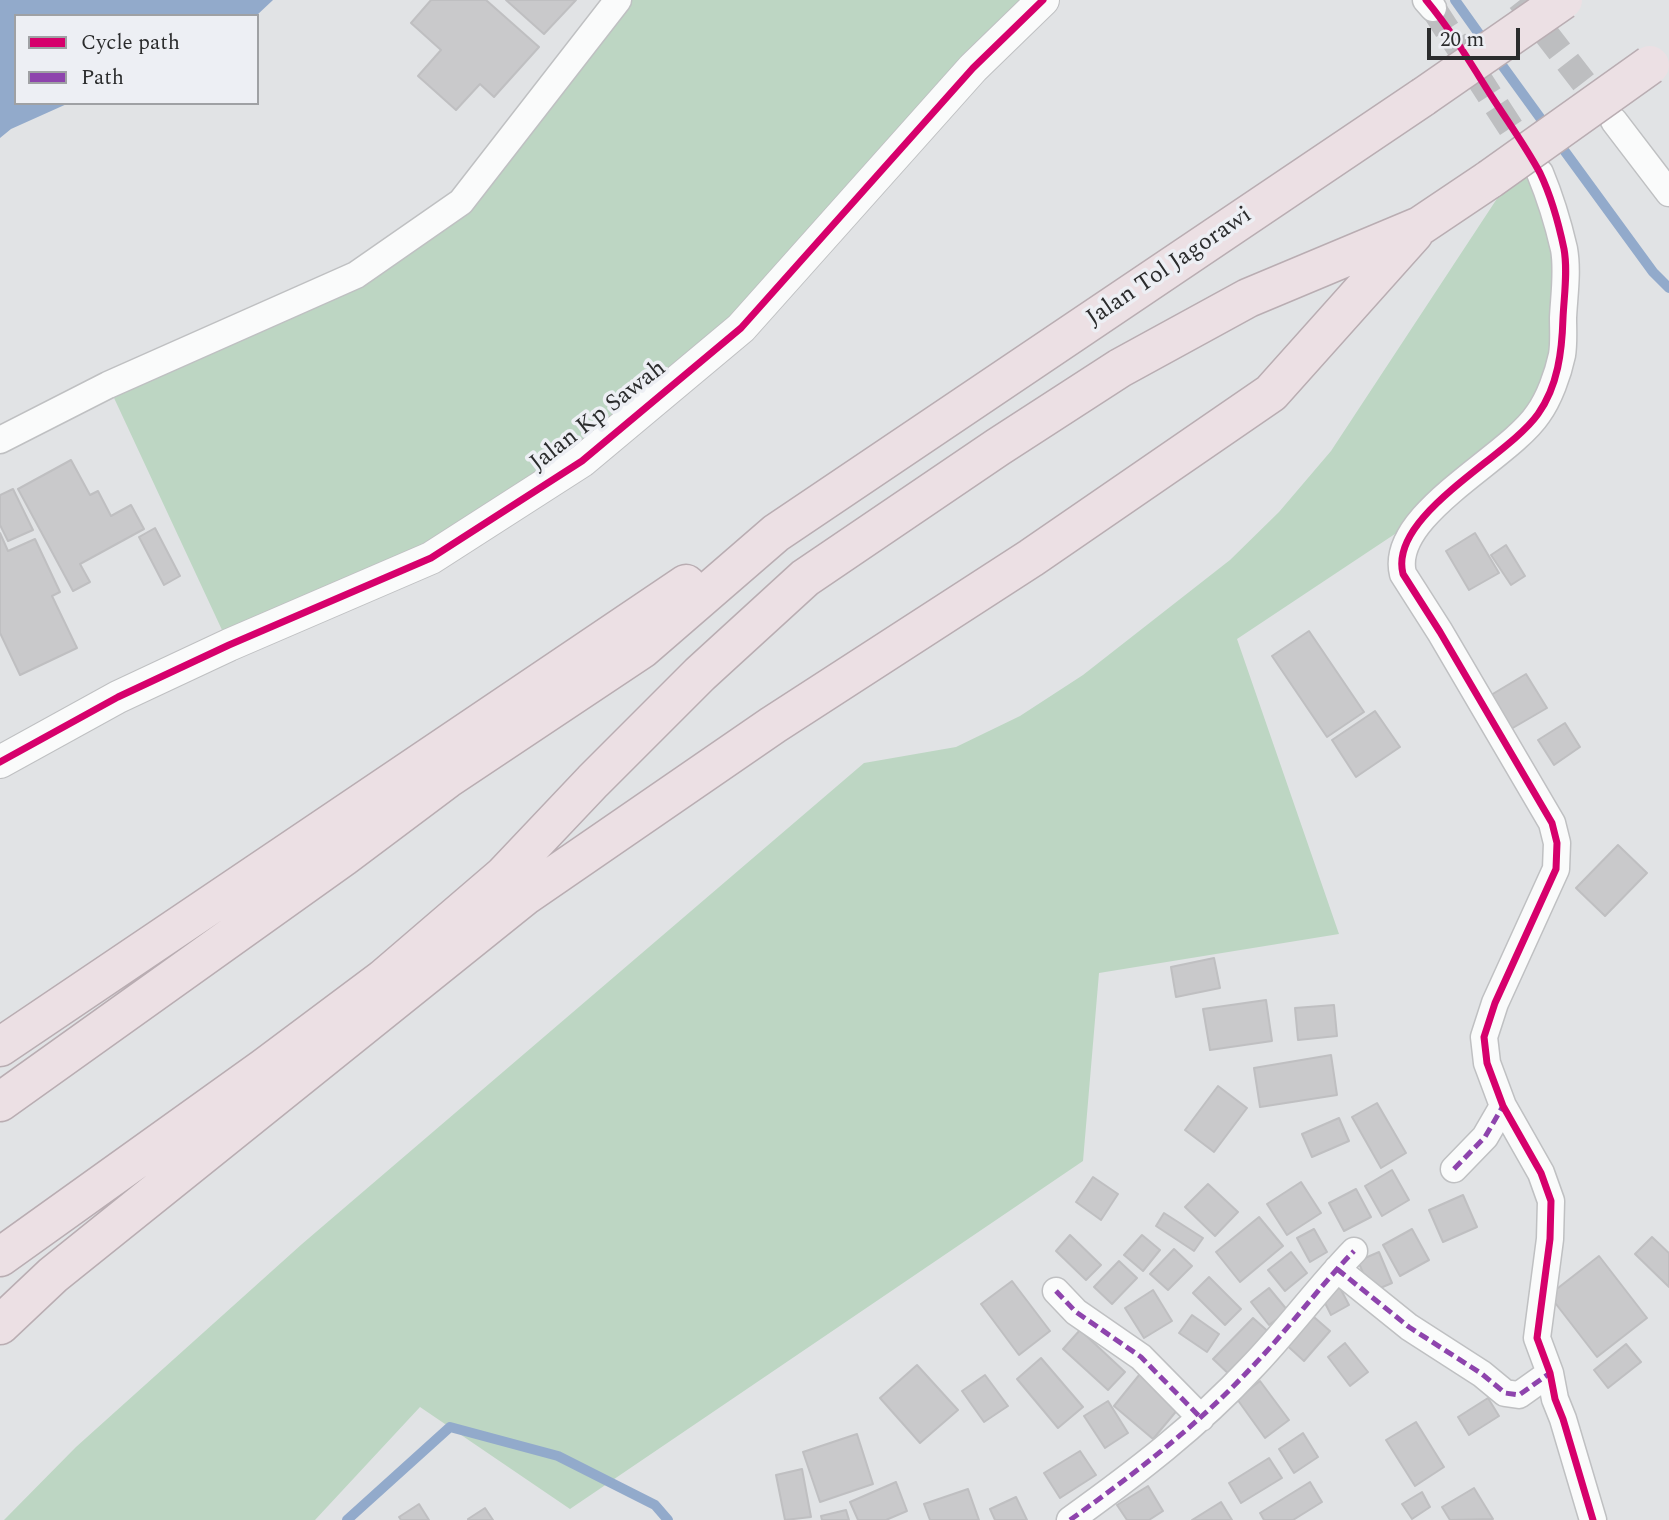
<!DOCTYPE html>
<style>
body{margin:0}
#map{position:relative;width:1669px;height:1520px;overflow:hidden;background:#e1e3e5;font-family:Spectral,serif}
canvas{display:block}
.legend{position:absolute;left:14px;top:14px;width:245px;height:91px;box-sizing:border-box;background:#edeff4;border:2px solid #9fa1a4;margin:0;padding:9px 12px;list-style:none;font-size:21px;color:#2b2c2d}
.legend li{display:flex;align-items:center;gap:14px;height:35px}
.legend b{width:35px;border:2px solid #9fa1a4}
.scale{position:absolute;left:1427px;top:28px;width:93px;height:32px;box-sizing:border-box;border:4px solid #2b2c2d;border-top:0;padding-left:9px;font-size:21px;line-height:24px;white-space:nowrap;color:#2b2c2d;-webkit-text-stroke:5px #edeff4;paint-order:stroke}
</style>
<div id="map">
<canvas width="1669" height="1520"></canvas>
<ul class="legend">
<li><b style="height:9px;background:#d6006c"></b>Cycle path</li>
<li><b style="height:9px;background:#8e44ad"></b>Path</li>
</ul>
<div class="scale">20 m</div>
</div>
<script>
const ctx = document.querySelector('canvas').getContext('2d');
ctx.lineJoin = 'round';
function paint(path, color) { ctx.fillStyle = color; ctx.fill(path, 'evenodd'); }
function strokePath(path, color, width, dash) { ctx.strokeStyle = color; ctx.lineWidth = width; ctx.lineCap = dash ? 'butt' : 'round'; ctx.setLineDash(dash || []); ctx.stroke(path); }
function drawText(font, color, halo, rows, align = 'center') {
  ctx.font = font + ' Spectral,serif'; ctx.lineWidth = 7; ctx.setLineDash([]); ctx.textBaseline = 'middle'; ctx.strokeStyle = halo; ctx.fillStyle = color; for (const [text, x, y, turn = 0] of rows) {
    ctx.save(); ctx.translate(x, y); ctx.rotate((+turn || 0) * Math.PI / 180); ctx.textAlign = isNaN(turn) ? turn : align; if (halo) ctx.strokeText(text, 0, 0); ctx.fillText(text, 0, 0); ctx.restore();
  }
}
paint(new Path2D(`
 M618,0H1043L741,328L431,558L229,645L108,385L356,275L461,202Z
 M1527,153L1548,193L1564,305L1538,414L1425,514L1237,639L1339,934L1099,973L1083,1161L570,1509L420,1407L315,1520H4L76,1447L302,1244L864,763L956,747L1020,716L1083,675L1230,560L1279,512L1331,451Z`), '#bdd6c3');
paint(new Path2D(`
 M0,0H273L256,16H16V103H69L11,129L0,138Z`), '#92aacb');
strokePath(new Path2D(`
 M1455,0L1487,45
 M1496,57L1549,130
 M1558,142L1653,272L1669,288
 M347,1520L450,1427L558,1456L655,1505L668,1520`), '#92aacb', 10);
const building = new Path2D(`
 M431,0H486L539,47L494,97L480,84L456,110L418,76L441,50L411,23Z
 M506,0H576L544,34Z
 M71,460L90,495L98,491L111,516L131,505L144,529L80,564L90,582L73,591L18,489Z
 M13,489L33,530L8,541L0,525V495Z
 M155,528L180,576L164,585L139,537Z
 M0,533L8,551L35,539L60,592L52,596L77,648L20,675L0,633Z
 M1475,533L1499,573L1469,590L1446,551Z
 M1506,545L1525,576L1511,585L1491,555Z
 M1309,631L1364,712L1327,737L1272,656Z
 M1526,674L1547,708L1511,729L1491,695Z
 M1375,711L1400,747L1356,777L1332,740Z
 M1565,723L1580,747L1554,765L1538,740Z
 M1618,845L1647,873L1605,916L1576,888Z
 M1214,958L1220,988L1176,997L1171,967Z
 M1266,1000L1272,1041L1210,1050L1203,1009Z
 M1334,1005L1337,1036L1298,1040L1295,1008Z
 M1331,1055L1337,1095L1260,1107L1254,1068Z
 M1218,1086L1247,1108L1214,1152L1185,1130Z
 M1377,1103L1406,1153L1381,1168L1352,1117Z
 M1339,1118L1349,1141L1312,1157L1302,1134Z
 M1392,1170L1409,1200L1382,1216L1365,1186Z
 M1093,1177L1118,1194L1101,1220L1076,1202Z
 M1301,1182L1321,1213L1287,1235L1267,1204Z
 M1208,1184L1238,1212L1215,1236L1185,1207Z
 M1356,1189L1371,1217L1344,1231L1329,1203Z
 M1463,1195L1477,1227L1443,1242L1429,1210Z
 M1164,1213L1203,1238L1194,1251L1156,1226Z
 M1259,1217L1283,1246L1240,1282L1216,1252Z
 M1314,1229L1327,1252L1310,1262L1297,1238Z
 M1412,1229L1429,1260L1400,1276L1383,1245Z
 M1070,1235L1101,1265L1086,1280L1056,1251Z
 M1142,1235L1160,1250L1143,1271L1124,1255Z
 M1652,1237L1669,1253V1287L1635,1254Z
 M1174,1249L1192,1266L1168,1290L1150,1274Z
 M1291,1252L1307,1273L1285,1291L1268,1270Z
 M1379,1252L1392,1283L1371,1292L1358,1261Z
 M1599,1256L1647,1318L1597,1357L1549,1295Z
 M1119,1261L1137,1278L1112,1304L1094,1287Z
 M1209,1277L1241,1309L1225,1325L1193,1293Z
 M1012,1281L1050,1331L1019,1355L981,1304Z
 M1339,1286L1349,1305L1331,1315L1321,1295Z
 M1269,1288L1288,1311L1269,1325L1251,1302Z
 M1153,1290L1172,1321L1144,1338L1125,1308Z
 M1307,1311L1330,1331L1304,1361L1281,1340Z
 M1192,1315L1219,1334L1207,1352L1179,1333Z
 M1253,1318L1272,1335L1232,1377L1213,1359Z
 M1080,1330L1125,1372L1108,1390L1063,1349Z
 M1345,1343L1368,1372L1350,1386L1328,1357Z
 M1626,1344L1641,1362L1608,1388L1594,1370Z
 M1041,1358L1083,1407L1058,1428L1017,1379Z
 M917,1365L958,1410L920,1443L880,1398Z
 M1144,1369L1184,1402L1153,1439L1114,1406Z
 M985,1375L1008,1406L984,1422L962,1391Z
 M1260,1381L1289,1420L1265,1438L1237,1399Z
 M1488,1398L1499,1416L1469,1435L1458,1417Z
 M1108,1401L1128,1433L1105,1448L1084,1416Z
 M1416,1422L1444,1467L1415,1486L1386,1440Z
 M1303,1433L1318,1457L1294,1473L1279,1449Z
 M857,1434L873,1484L820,1502L803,1452Z
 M1080,1451L1096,1475L1060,1498L1044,1473Z
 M1269,1458L1282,1478L1241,1503L1229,1483Z
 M802,1469L811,1517L785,1520L776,1475Z
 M896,1482L907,1511L886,1520H858L850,1502Z
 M1310,1482L1322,1502L1293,1520H1264L1260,1513Z
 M1148,1486L1163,1511L1149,1520H1127L1117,1505Z
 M1474,1488L1493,1519L1450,1520L1442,1507Z
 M968,1489L979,1520H930L924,1504Z
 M1422,1492L1430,1507L1412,1519L1402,1504Z
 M1016,1497L1027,1520H995L990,1509Z
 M1221,1502L1232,1520H1192Z
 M419,1504L429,1520H401L399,1517Z
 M485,1508L493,1520H468V1519Z
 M846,1510L849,1520H822L821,1516Z`);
paint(building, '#c9c9cb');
strokePath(building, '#bfbfc1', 2);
strokePath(new Path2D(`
 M1520,0L1609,115
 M1433,8L1535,165`), '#bdbec0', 26, [26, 13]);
const minor = new Path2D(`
 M1426,0L1433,8
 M1614,121L1669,193
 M1540,173C1550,197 1558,223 1564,249C1568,271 1564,296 1563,318C1563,330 1564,343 1562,355C1558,374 1549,399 1538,414C1508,459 1388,515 1403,574L1440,632L1552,823L1557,843L1556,869L1495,1003L1484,1037L1487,1063L1503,1106L1541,1173L1551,1201L1550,1239L1537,1338L1550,1373L1555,1399L1563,1419L1593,1520
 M0,440L108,385L356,275L461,202L618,0
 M1454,1169L1485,1137L1503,1106
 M1337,1269L1409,1327L1482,1374L1505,1393L1519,1395L1550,1373
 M1056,1291L1076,1312L1141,1357L1201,1418
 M1070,1520C1134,1474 1197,1426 1251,1368C1287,1331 1318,1288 1354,1251`);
const tertiary = new Path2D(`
 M0,762L118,697L229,645L431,558L582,461L741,328L973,68L1043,0`);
const motorway = new Path2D(`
 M0,1047L686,584
 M0,1102L343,857L447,779L642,649L776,533L1423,97
 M0,1257L264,1068L383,979L503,876L593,781L700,674L805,578L998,447L1120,368L1248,298L1420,226L1490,179
 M0,1325L53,1275L526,895L773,725L1031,558L1271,393L1414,233`);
strokePath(minor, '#bfc0c2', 29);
strokePath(tertiary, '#bfc0c2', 34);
strokePath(motorway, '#b9adb2', 41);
strokePath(minor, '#fafbfb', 26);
strokePath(tertiary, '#fafbfb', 32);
strokePath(motorway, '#ece0e4', 38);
const motorwayBridge = new Path2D(`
 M1423,97L1563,0
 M1490,179L1650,65`);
strokePath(motorwayBridge, '#b9adb2', 41, []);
strokePath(motorwayBridge, '#ece0e4', 38);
strokePath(new Path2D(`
 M1454,1169L1485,1137L1503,1106
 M1337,1269L1409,1327L1482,1374L1505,1393L1519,1395L1550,1373
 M1056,1291L1076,1312L1141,1357L1201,1418
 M1070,1520C1134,1474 1197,1426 1251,1368C1287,1331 1318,1288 1354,1251`), '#8e44ad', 5, [10, 5]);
strokePath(new Path2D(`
 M1426,0C1451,30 1471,64 1492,97C1508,122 1526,147 1540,173C1551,196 1559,225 1564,249C1568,271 1564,296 1563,318C1562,351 1558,386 1538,414C1507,458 1388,515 1403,574L1440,632L1552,823L1557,843L1556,869L1495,1003L1484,1037L1487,1063L1503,1106L1541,1173L1551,1201L1550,1239L1537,1338L1550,1373L1555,1399L1563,1419L1593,1520
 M0,762L118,697L229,645L431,558L582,461L741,328L973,68L1043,0`), '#d6006c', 7);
drawText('24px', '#2b2c2d', '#edeff4', [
 ["Jalan Tol Jagorawi",1170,268,-34],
 ["Jalan Kp Sawah",599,417,-38]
]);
</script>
